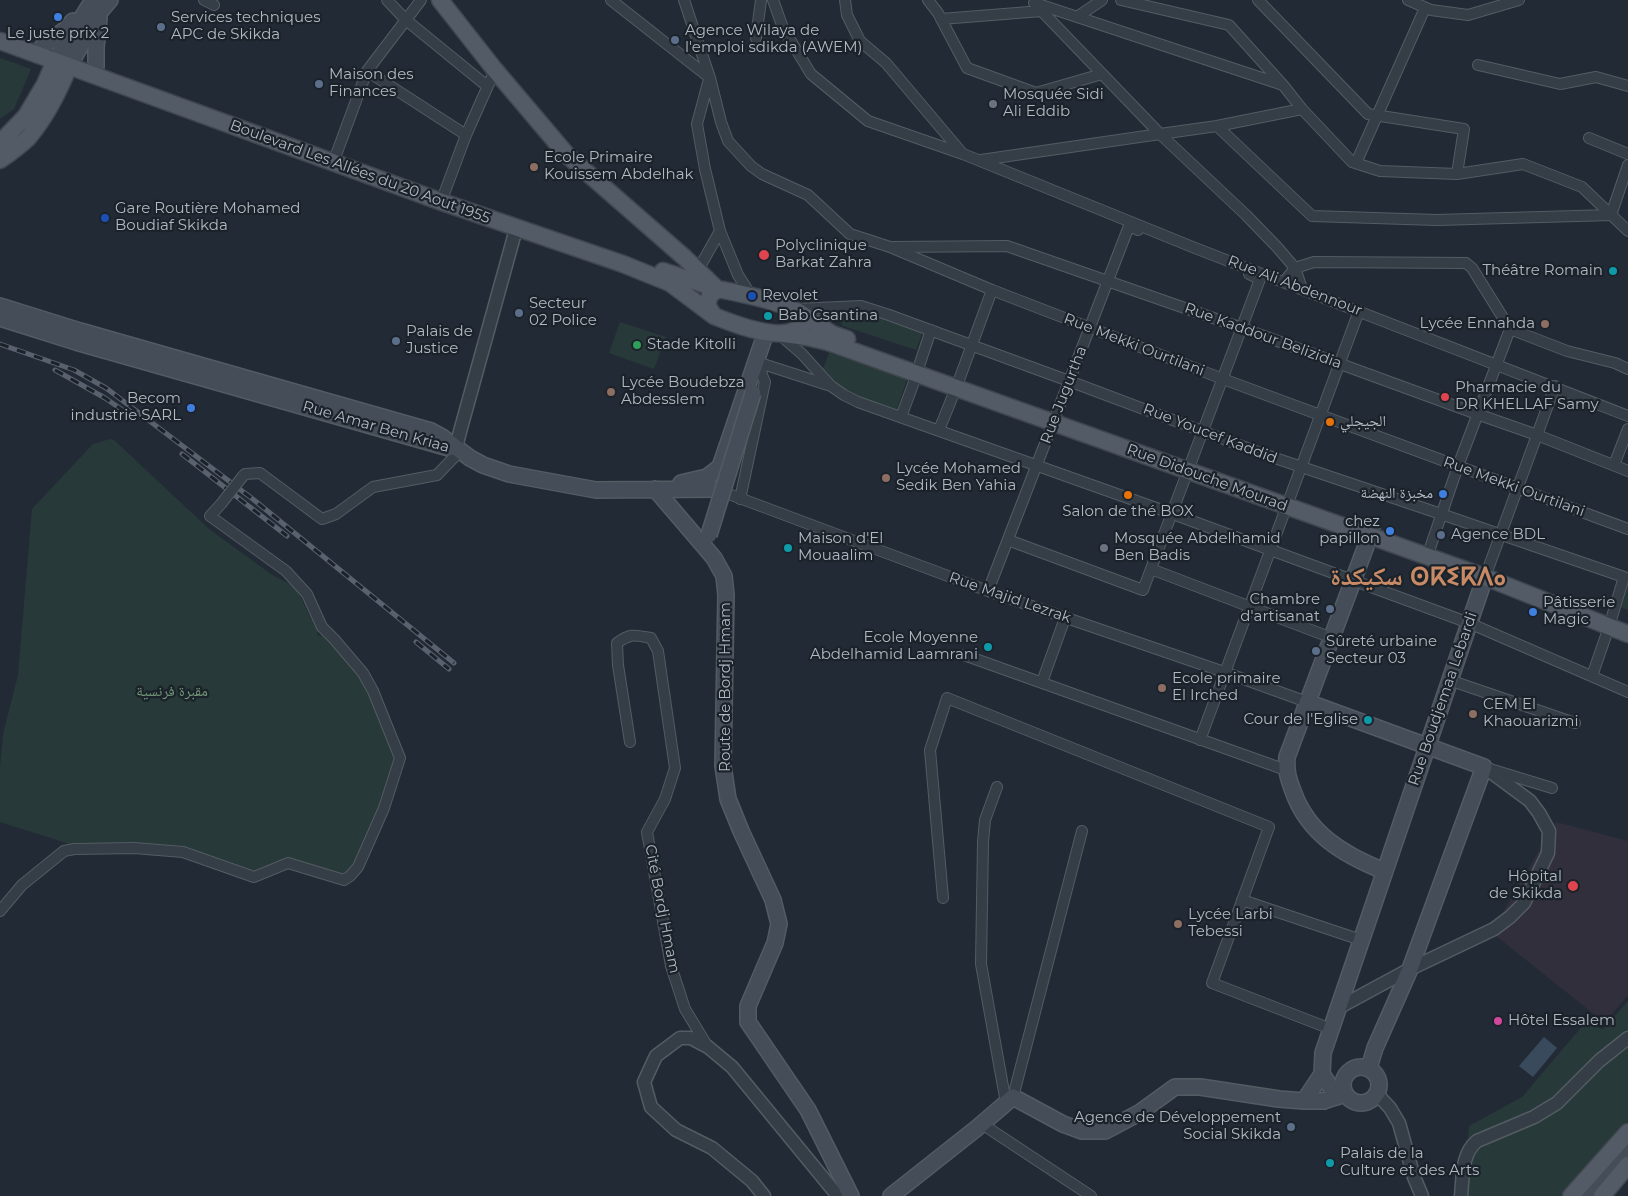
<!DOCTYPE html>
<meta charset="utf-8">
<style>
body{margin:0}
canvas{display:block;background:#222b35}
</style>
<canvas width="1628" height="1196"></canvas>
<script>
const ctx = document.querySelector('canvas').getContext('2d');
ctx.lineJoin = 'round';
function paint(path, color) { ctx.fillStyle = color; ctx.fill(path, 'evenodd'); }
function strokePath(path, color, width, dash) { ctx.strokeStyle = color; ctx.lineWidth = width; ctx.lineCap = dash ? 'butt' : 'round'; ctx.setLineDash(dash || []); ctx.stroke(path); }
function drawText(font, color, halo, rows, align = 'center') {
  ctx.font = font + ' Montserrat,"Noto Naskh Arabic","Noto Sans Tifinagh",sans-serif'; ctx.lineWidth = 4.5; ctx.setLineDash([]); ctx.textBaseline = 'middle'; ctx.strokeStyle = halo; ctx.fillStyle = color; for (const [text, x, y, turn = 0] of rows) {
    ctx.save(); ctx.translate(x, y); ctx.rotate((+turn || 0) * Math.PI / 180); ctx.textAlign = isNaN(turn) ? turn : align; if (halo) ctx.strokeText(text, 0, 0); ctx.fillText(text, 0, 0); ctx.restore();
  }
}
paint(new Path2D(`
 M1556,822L1628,841V995L1605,1023L1491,932Z`), '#302f3b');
paint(new Path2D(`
 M0,58L31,69L14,109L0,119Z
 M859,309L923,331L916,350L843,326L838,320L841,311Z
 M620,322L666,337L654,369L609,353Z
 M829,353L907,379L896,412L846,393L823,369Z
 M110,439L114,440L209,529L272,575L296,587L311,619L317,622L319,628L317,635L333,640L362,677L397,757L376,820L350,873L342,875L289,858L256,873L176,846L146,844H70L0,822V768L3,734L18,675L32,509L93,444Z
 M1628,582V610L1620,607Z
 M1628,1001V1121L1584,1174L1560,1196H1463L1469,1126L1522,1097L1585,1023L1603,1029Z`), '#273938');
paint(new Path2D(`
 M1544,1037L1557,1048L1533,1077L1519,1066Z`), '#394a5d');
const minor = new Path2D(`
 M204,0L214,5
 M387,0L406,20L487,86
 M611,0L710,78
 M684,0L710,78L721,122L728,141L751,166L762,174L808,195L850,234L890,247L992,290L1223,379L1628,529
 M773,0L783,28L811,74L868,121L963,154L1195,248L1628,416
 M845,0L847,15L860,41L886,63L962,153
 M928,0L938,13L967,68L1036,93L1102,74
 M1121,0L1229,25L1283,85L1302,109L1352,162L1380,171L1457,174L1523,164L1582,187L1628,231
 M1258,0L1368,114L1464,129L1457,174
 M1408,0L1431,10L1468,15L1519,0
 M1034,3L1160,134L1217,126L1302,109
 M1035,3L1283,85
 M1077,17L1102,0
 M941,19L1042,11
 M756,38L761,0
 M1478,65L1560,84L1596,77L1628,86
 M367,71L466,135
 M709,79L697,124L705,169L720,231L738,275L752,297
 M1217,126L1312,216L1437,220L1611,215L1628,165
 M1589,138L1628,154
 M336,155L367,71L421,0
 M981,160L1160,134L1246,215L1277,247L1295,268L1302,289
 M1356,163L1425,8
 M444,194L466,135L495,70
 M893,247L1007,246L1242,328L1477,414L1537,435L1628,471
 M698,270L720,231
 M1284,282L1295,268L1314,262L1466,263L1472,268L1510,329
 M796,309L861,306L889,315L1069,381L1266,455L1441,514L1624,577L1611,620
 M780,335L802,354L831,386L844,395L858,402L1173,514L1469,623L1628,692
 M763,364L831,386
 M919,366L931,330
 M959,380L992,290
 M901,417L917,374
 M939,430L956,388
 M1614,465L1628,429
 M243,476L245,474L260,473L322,519L336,514L373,487L437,475L460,451
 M718,490L988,591L1224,672L1307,702
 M740,499L765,382L762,375L761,369
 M1008,540L1143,590L1260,279L1249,274
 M1429,551L1458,466L1510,329L1567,351L1615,363L1628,369
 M1151,569L1332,638
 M1485,577L1555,386
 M988,591L1129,226L1138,230
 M964,655L1286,770
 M1592,676L1609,627
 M1449,680L1575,723
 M1042,682L1065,618
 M1200,740L1359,311
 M630,742L618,665L617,643C631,633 634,635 651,638L658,651L675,768L665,799L647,832L671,966L685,1009L708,1047
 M1490,769L1552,788
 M997,787L985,820L983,842L981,964L1006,1103
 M943,898L930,750L947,698L1269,827L1212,983L1331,1029
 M1242,900L1361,940
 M0,911L22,885L64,851L74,849L134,848L183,852L254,877L288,863L344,880L350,876L358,867L384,808L400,758L373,691L363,673L334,639L322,627L307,594L286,571L210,516L221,504
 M1013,1097L1082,831
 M982,1124L1091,1196`);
const tertiary = new Path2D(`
 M460,451L457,443L461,428L516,229
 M1338,1008L1410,969L1494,929L1510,917L1524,903L1548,853L1549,831L1539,813L1530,801L1484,767
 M1377,1094L1390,1108L1399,1123L1414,1177L1422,1196
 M764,1196L752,1181L712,1148L676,1130L651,1107L644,1082L656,1056L680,1038H691L708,1047L732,1067L838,1196
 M1461,1196C1463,1178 1461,1154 1477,1141L1534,1117L1557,1103L1599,1061L1628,1038`);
const secondary = new Path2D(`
 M42,47L66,29L73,21
 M55,61L93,0
 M69,66L99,13L110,0
 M96,67V47L99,18
 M0,306L80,331L431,431L442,437L470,458L483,465L509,474L596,490L715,489
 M0,318L76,342L449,448
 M681,483L707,477L720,467L766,332
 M655,489L714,558L724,576L726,595L723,766L728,799L741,831L773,900L779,924L775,943L748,1006V1022L808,1110L851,1196
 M1372,530L1287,757C1286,771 1288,778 1293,791C1308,834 1344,855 1384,871
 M1307,702L1484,767L1410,969L1375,1048L1369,1068
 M1343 1085a18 18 0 1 1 36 0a18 18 0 1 1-36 0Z
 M1337,1097L1322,1074L1323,1053L1485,577
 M1304,1101L1322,1074
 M891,1196L977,1128L1013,1097L1063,1124L1082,1131H1105L1139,1113L1175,1087H1200L1279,1099L1304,1101H1324L1344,1094
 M1590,1196L1628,1151`);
const primary = new Path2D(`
 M440,0L495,70L567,155L685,258L714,286
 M0,41L442,202L623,264L670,283L714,316
 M0,143L26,116L45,84L55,61
 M0,160C10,153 20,146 28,138C46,117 59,91 69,66
 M663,271L718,289
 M718,289C738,293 789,302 802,316V325C785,345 734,324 714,316L707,305L710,295Z
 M797,311L832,334L847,339
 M783,334L807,337L828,342L1485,577L1628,634
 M1571,1196L1628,1132
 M1602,1196L1628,1165`);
strokePath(minor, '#535b63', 12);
strokePath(tertiary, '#535b63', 15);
strokePath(secondary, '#535b63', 18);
strokePath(primary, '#3f464f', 19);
strokePath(minor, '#353d46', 10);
strokePath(tertiary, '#353d46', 12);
strokePath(secondary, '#444d58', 15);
strokePath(primary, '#535c66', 16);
const rail = new Path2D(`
 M0,344L74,370L106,388L254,500L454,663
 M55,370L105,398L134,418
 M182,454L287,536
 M416,642L449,669`);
strokePath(rail, '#58616d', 5);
strokePath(rail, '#1b222a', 3, [9]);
const minorBridge = new Path2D(`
 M221,504L243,476`);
const secondaryBridge = new Path2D(`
 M709,535L753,393`);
strokePath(minorBridge, '#535b63', 12, []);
strokePath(secondaryBridge, '#535b63', 18, []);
strokePath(minorBridge, '#353d46', 10);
strokePath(secondaryBridge, '#444d58', 15);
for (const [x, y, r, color] of [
 [58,17,5,"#3f7fe0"],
 [161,27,5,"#5c6f8a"],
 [675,40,5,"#5c6f8a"],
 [319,84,5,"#5c6f8a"],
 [993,104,5,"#6b7280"],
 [534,167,5,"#8d6e63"],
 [105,218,5,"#1a4fb4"],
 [764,255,6,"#e0444e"],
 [1613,271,5,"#0f9aa8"],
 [752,296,5,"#1a4fb4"],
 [519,313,5,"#5c6f8a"],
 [768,316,5,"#0f9aa8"],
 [1545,324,5,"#8d6e63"],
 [396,341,5,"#5c6f8a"],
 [637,345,5,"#2e9e5b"],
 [611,392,5,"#8d6e63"],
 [1445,397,5,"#e0444e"],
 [191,408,5,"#3f7fe0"],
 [1330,422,5,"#e8710a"],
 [886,478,5,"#8d6e63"],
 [1443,494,5,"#3f7fe0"],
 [1128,495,5,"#e8710a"],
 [1390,531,5,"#3f7fe0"],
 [1441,535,5,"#5c6f8a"],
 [788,548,5,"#0f9aa8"],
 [1104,548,5,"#6b7280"],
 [1330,609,5,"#5c6f8a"],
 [1533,612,5,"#3f7fe0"],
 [988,647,5,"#0f9aa8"],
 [1316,651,5,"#5c6f8a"],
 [1162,688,5,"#8d6e63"],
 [1473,714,5,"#8d6e63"],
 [1368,720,5,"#0f9aa8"],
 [1573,886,6,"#e0444e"],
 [1178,924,5,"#8d6e63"],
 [1498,1021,5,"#d1479c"],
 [1291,1127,5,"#5c6f8a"],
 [1330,1163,5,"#0f9aa8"]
]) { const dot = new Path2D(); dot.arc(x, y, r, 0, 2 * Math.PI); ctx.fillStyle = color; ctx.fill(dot); strokePath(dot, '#1b222a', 2); }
drawText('15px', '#b0b8c2', '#1b222a', [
 ["Services techniques",171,18],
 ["APC de Skikda",171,35],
 ["Agence Wilaya de",685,31],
 ["l'emploi sdikda (AWEM)",685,48],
 ["Le juste prix 2",58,34,"center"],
 ["Maison des",329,75],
 ["Finances",329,92],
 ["Mosquée Sidi",1003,95],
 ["Ali Eddib",1003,112],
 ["Ecole Primaire",544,158],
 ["Kouissem Abdelhak",544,175],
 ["Gare Routière Mohamed",115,209],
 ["Boudiaf Skikda",115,226],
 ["Polyclinique",775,246],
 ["Barkat Zahra",775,263],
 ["Théâtre Romain",1603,271,"right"],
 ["Revolet",762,296],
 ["Secteur",529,304],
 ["02 Police",529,321],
 ["Bab Csantina",778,316],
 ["Lycée Ennahda",1535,324,"right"],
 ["Palais de",406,332],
 ["Justice",406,349],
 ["Stade Kitolli",647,345],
 ["Lycée Boudebza",621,383],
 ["Abdesslem",621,400],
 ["Pharmacie du",1455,388],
 ["DR KHELLAF Samy",1455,405],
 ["Becom",181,399,"right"],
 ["industrie SARL",181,416,"right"],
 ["الجيجلي",1340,422],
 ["Lycée Mohamed",896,469],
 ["Sedik Ben Yahia",896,486],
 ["مخبزة النهضة",1433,494,"right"],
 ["Salon de thé BOX",1128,512,"center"],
 ["chez",1380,522,"right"],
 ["papillon",1380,539,"right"],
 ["Agence BDL",1451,535],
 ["Maison d'El",798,539],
 ["Mouaalim",798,556],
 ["Mosquée Abdelhamid",1114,539],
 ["Ben Badis",1114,556],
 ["Chambre",1320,600,"right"],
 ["d'artisanat",1320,617,"right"],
 ["Pâtisserie",1543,603],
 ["Magic",1543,620],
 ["Ecole Moyenne",978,638,"right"],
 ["Abdelhamid Laamrani",978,655,"right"],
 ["Sûreté urbaine",1326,642],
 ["Secteur 03",1326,659],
 ["Ecole primaire",1172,679],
 ["El Irched",1172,696],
 ["CEM El",1483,705],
 ["Khaouarizmi",1483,722],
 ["Cour de l'Eglise",1358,720,"right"],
 ["Hôpital",1562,877,"right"],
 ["de Skikda",1562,894,"right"],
 ["Lycée Larbi",1188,915],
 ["Tebessi",1188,932],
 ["Hôtel Essalem",1508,1021],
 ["Agence de Développement",1281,1118,"right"],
 ["Social Skikda",1281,1135,"right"],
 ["Palais de la",1340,1154],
 ["Culture et des Arts",1340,1171]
], 'left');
drawText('15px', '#b0b8c2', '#1b222a', [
 ["Boulevard Les Allées du 20 Aout 1955",360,172,20],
 ["Rue Ali Abdennour",1295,286,21],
 ["Rue Kaddour Belizidia",1263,336,20],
 ["Rue Mekki Ourtilani",1134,345,21],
 ["Rue Jugurtha",1064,395,-69],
 ["Rue Amar Ben Kriaa",376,427,16],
 ["Rue Youcef Kaddid",1210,434,21],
 ["Rue Didouche Mourad",1207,478,20],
 ["Rue Mekki Ourtilani",1514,487,20],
 ["Rue Majid Lezrak",1010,598,19],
 ["Route de Bordj Hmam",726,687,-90],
 ["Rue Boudjemaa Lebardi",1443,699,-71],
 ["Cité Bordj Hmam",662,909,79]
]);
drawText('15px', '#719677', '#1b222a', [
 ["مقبرة فرنسية",172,692]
]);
drawText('bold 25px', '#c88b65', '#1b222a', [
 ["سكيكدة ⵙⴽⵉⴽⴷⴰ",1418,578]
]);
</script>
